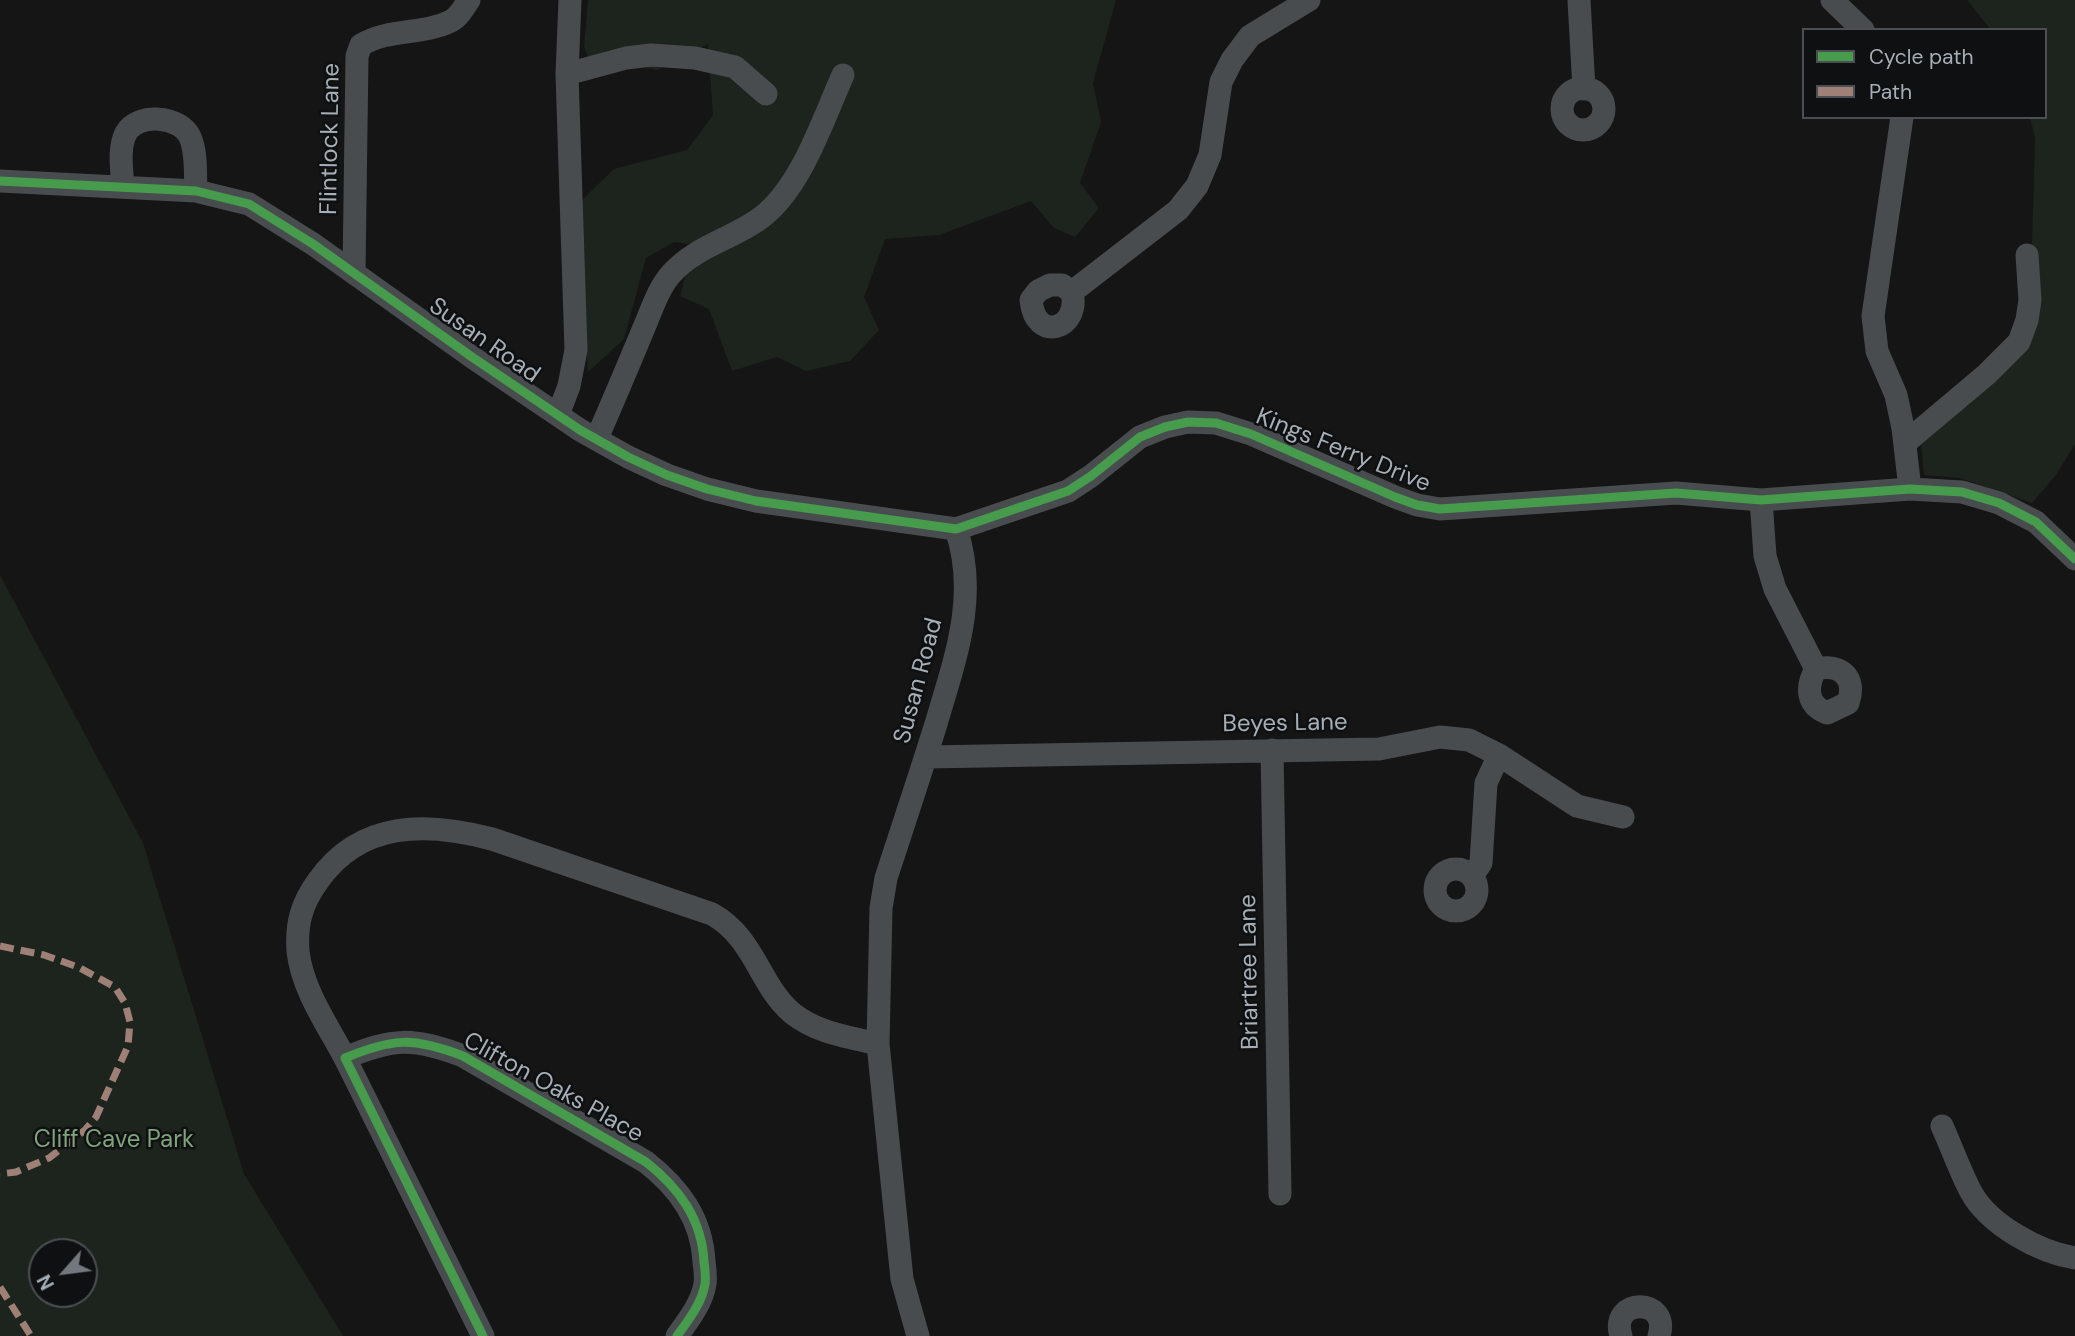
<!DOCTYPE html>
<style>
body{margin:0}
#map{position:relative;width:2075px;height:1336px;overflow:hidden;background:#151515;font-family:"DM Sans",sans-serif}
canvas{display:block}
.legend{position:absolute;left:1802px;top:28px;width:245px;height:91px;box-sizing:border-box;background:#0f1011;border:2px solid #4b4f53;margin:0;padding:9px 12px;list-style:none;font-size:21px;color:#a6aeb7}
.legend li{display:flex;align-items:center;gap:14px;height:35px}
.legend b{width:35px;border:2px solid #4b4f53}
.north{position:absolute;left:28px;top:1238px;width:70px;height:70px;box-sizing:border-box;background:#0f1011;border:2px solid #4b4f53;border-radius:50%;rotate:242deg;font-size:19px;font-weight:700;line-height:28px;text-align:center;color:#a6aeb7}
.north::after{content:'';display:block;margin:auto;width:24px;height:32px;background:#73787e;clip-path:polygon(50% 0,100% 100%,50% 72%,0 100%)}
</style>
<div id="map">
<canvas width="2075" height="1336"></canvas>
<ul class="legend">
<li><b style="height:9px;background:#469c4c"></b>Cycle path</li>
<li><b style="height:9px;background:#9e8076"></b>Path</li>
</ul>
<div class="north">N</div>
</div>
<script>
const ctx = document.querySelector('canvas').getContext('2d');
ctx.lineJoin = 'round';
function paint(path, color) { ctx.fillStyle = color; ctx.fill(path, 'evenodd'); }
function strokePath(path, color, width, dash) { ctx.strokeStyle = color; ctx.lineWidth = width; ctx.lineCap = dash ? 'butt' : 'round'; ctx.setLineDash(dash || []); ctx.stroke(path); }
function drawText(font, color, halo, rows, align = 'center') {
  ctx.font = font + ' "DM Sans",sans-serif'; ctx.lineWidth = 5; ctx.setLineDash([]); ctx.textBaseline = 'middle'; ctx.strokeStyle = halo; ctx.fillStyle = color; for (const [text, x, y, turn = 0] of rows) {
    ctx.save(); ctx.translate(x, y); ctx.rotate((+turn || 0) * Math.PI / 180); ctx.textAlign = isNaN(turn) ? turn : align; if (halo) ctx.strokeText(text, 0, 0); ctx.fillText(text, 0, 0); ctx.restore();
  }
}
paint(new Path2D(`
 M588,0H1116L1093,83L1101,122L1080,183L1099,208L1075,237L1054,228L1031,201L939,235L885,239L864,297L879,330L850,361L806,371L777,357L732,371L709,309L680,296L686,275L722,248L674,242L646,258L624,339L588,372L578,204L614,169L687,150L713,115L708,44L657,70L625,63L594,68L584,47Z
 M1967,0H2075V444L2056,475L2032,503L1960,478L1924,475L1921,441L2030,317L2035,138L2030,117H2045V30H1991Z
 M0,575L143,843L244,1174L343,1336H0ZM84,1252V1294H42V1252Z`), '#1d241d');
strokePath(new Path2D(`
 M1579,0L1584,89
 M1832,0L1863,30
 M567,74L570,0
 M1562 109a21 21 0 1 1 42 0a21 21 0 1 1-42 0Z
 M1902,117L1873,316L1877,351L1896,395L1903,428L1910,489
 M0,181L196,191L249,204L313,244L472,357L580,430L628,457L667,475L707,489L756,501L956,529L1068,491L1091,476L1140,437L1165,427L1188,422L1216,423L1251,434L1395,497L1417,505L1440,509L1676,493L1761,500L1910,489L1962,492L1999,503L2036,522L2075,559
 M123,187C122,171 118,148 126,133C138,112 181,116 190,137C197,152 195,175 196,191
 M354,272L357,56L361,45C390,28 423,35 451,21C459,17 464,7 469,0
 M1050,285H1062L1072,292C1081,329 1035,344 1031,300L1038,291Z
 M1072,292L1178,210L1197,186L1210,155L1221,82L1232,60L1250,36L1309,0
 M558,415L569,386L576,350L567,74L626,58L651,55L695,58L735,67L766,94
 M597,438C613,402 628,366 643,330C651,312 658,288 672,273C698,245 733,239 762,217C802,186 823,119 843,75
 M1905,443L1987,374L2019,342L2027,320L2030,300L2027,255
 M1761,500L1765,556L1775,589L1816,669C1806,686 1806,705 1827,713L1848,703C1857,678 1841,663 1816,669
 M1272,750L1280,1194
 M926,757L1379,749L1440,737L1469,740L1499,755L1577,806L1623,817
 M1435 890a21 21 0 1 1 42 0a21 21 0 1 1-42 0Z
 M1472,876L1481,863L1486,783L1499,755
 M345,1058C327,1024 302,989 298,951C296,923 302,903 318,881C361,820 427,822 492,839L712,914C755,938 759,985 792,1013C817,1033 848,1037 878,1044
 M1942,1126C1952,1148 1960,1171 1971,1192C1989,1225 2039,1252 2075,1258
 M483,1336L345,1058C393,1038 413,1037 463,1056L646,1162C679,1188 702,1219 704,1262C705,1269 706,1277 705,1284C702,1303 688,1321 677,1336
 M918,1336L902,1279L878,1044L881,908L886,878C903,826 920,775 936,724C955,659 979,596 956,529
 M1621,1336C1609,1297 1671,1297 1659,1336`), '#494c4e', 23);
strokePath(new Path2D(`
 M0,946L44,955L78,967L115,987L125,1003L130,1022L128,1046L96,1117L85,1130L49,1158L16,1172L0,1174
 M0,1287L31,1336`), '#9e8076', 7, [14, 7]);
strokePath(new Path2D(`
 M0,181L196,191L249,204L313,244L472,357L580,430L628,457L667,475L707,489L756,501L956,529L1068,491L1091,476L1140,437L1165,427L1188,422L1216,423L1251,434L1395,497L1417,505L1440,509L1676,493L1761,500L1910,489L1962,492L1999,503L2036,522L2075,559
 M483,1336L345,1058C393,1038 413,1037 463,1056L646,1162C679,1188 702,1219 704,1262C705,1269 706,1277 705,1284C702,1303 688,1321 677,1336`), '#469c4c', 9);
drawText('24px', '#a6aeb7', '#0f1011', [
 ["Flintlock Lane",331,139,-89],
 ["Susan Road",484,341,35],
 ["Kings Ferry Drive",1343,451,22],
 ["Susan Road",919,681,-75],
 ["Beyes Lane",1285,724,-1],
 ["Briartree Lane",1250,972,-91],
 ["Clifton Oaks Place",553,1088,29]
]);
drawText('24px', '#80a37c', '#0f1011', [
 ["Cliff Cave Park",114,1141]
]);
</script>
